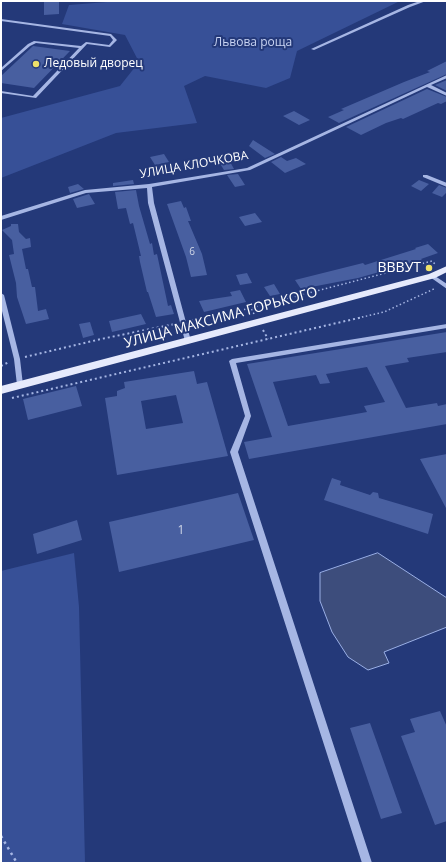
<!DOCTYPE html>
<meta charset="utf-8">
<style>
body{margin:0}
#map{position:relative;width:448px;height:864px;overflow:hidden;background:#243979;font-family:"Open Sans",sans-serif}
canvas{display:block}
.frame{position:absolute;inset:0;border:2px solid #fff;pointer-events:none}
</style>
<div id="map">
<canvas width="448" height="864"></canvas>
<div class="frame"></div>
</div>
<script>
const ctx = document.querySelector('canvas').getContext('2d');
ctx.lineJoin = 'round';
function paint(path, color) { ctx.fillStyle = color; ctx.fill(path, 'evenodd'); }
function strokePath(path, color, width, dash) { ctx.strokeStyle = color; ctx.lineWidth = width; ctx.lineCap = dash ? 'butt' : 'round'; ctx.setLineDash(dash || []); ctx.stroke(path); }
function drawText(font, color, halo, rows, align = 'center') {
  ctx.font = font + ' "Open Sans",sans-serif'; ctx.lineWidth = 4; ctx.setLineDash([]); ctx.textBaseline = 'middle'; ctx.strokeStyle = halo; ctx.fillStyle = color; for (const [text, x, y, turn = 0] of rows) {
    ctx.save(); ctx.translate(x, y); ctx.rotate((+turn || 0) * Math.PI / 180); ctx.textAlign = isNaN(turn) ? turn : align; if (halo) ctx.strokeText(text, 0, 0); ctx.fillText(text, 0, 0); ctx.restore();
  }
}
paint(new Path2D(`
 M120,1H400L297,51L290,78L266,88L205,76L184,86L197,123L116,133L1,178V118L120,86L139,62L125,35L62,24L69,5Z
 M74,553L79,607L85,863H1V571Z`), '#375097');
const water = new Path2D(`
 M378,553L447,598V627L384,652L389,663L368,670L348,657L332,632L320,601V573Z`);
paint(water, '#3d4d7c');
strokePath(water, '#9aafe5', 1);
paint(new Path2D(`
 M44,1H59V14L44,15Z
 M33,46L70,51L34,88L1,83V76Z
 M447,61V74L339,123L328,117L344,110L341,109L404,82L430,72L427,71Z
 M447,80V91L435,85Z
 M427,89L447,97V101L441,104L438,103L403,119L401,118L386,123L361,135L346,127Z
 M294,111L310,120L299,125L283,116Z
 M253,140L275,154L265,158L249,146Z
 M164,154L169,162L155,165L150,157Z
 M281,157L287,161L296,158L306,164L285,173L271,162Z
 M229,160L234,169L224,170L219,162Z
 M238,174L245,185L235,187L227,175Z
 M133,180L134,184L113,186V183Z
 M419,180L429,184L421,191L411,186Z
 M78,184L84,189L70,193L68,187Z
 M439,185L447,188V192L442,197L432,193Z
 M136,190L139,206L150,244L152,243L154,255L157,254L168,306L171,305L174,314L156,317L148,292H147L140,262L139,256H141L133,223L130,224L126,208L118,209L115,192Z
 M89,194L95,204L77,208L73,199Z
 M181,201L184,208L186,207L191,221H188L202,254L207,275L191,277L186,257L167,204Z
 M255,213L262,222L245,226L239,217Z
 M11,224H18L19,232L26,239L30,238L31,247L22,249L26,269H28L32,287H35L38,311L46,309L49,319L26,324L17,297L16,283L9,255L14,254L12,240L2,230L11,226Z
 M428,244L438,253L421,259L422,260L358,278L301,289L295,280L363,263L365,265L416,249L415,248Z
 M247,273L252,283L240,285L236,275Z
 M274,284L280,294L270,296L264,287Z
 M240,290L246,302L204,312L199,301L232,296L230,292Z
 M141,314L146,324L112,332L109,321Z
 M90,322L94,335L83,338L79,324Z
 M447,332V352L407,358L409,362L385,366L406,408L437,403L438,406L447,404V424L249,459L244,442L272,437L247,364ZM367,367L385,402L364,406L367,412L288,426L273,382L316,375L320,384L330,383L326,374Z
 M194,371L197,384L207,382L228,456L117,475L105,398L117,396V391L125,388L124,382ZM176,395L183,423L146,429L141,401Z
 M76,386L82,406L28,420L23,399Z
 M447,454V510L420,459Z
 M332,478L341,481L340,485L370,495L373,492L378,493L379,498L433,514L428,534L324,500Z
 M238,493L254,540L119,572L109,522Z
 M77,520L82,540L37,554L33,534Z
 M440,711L447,727V821L435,825L401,736L415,732L410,719Z
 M370,723L402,813L381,819L350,728Z`), '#485fa0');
strokePath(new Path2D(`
 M254,314L251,308L432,261L435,264
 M205,318L251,308
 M358,318L384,312L436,288`), '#a6b6e4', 1.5, [1.5, 2.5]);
strokePath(new Path2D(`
 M191,321L210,317
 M263,330L268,339
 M25,357L101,339L175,324
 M1,366L9,362
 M12,398L363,317`), '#a6b6e4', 2, [2, 3]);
strokePath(new Path2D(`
 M1,836L17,863`), '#a6b6e4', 2.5, [2.5, 4]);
paint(new Path2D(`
 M420,1H426L410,7L314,50L311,49L408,5Z
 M1,19L111,34L117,40L110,47L87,44L36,98L1,93V91L33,96L79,48L36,43L30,46L1,71V68L28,44L34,41L81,46L86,42L109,45L113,40L110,36L1,21Z
 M447,75V78L431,85L447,93V96L427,87L250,170L152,187L154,203L191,341L190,343H186L185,341L148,203L147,188L86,193L1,220V216L85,190L149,184L247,168Z
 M423,175H427L447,183V187L423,177Z
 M432,274L447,284V289L430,277V275Z
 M1,293L4,295L20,359L23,385L20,387L17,385L14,359L1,307Z
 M447,324V328L236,363L251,416L238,452L372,863H362L230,452L245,416L229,361L232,359Z`), '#a6b6e4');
paint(new Path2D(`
 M447,266V272L435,278L1,394V386L429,274Z`), '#e6eafc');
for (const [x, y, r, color] of [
 [36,64,4,"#eee16a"],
 [429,268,4,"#eee16a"]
]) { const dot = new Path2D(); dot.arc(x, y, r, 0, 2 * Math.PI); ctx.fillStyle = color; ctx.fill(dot); strokePath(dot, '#243979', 1.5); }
drawText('10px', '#d1d7e7', null, [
 ["6",192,252]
]);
drawText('12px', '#c9d4f3', '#243979', [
 ["Львова роща",253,43]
]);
drawText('12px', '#fff', '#243979', [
 ["Ледовый дворец",44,64]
], 'left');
drawText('12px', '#fff', '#243979', [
 ["УЛИЦА КЛОЧКОВА",194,165,-10]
]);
drawText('12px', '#d1d7e7', null, [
 ["1",181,531]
]);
drawText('14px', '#fff', '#243979', [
 ["ВВВУТ",421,268]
], 'right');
drawText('14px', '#fff', '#243979', [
 ["УЛИЦА МАКСИМА ГОРЬКОГО",221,318,-15]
]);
</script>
